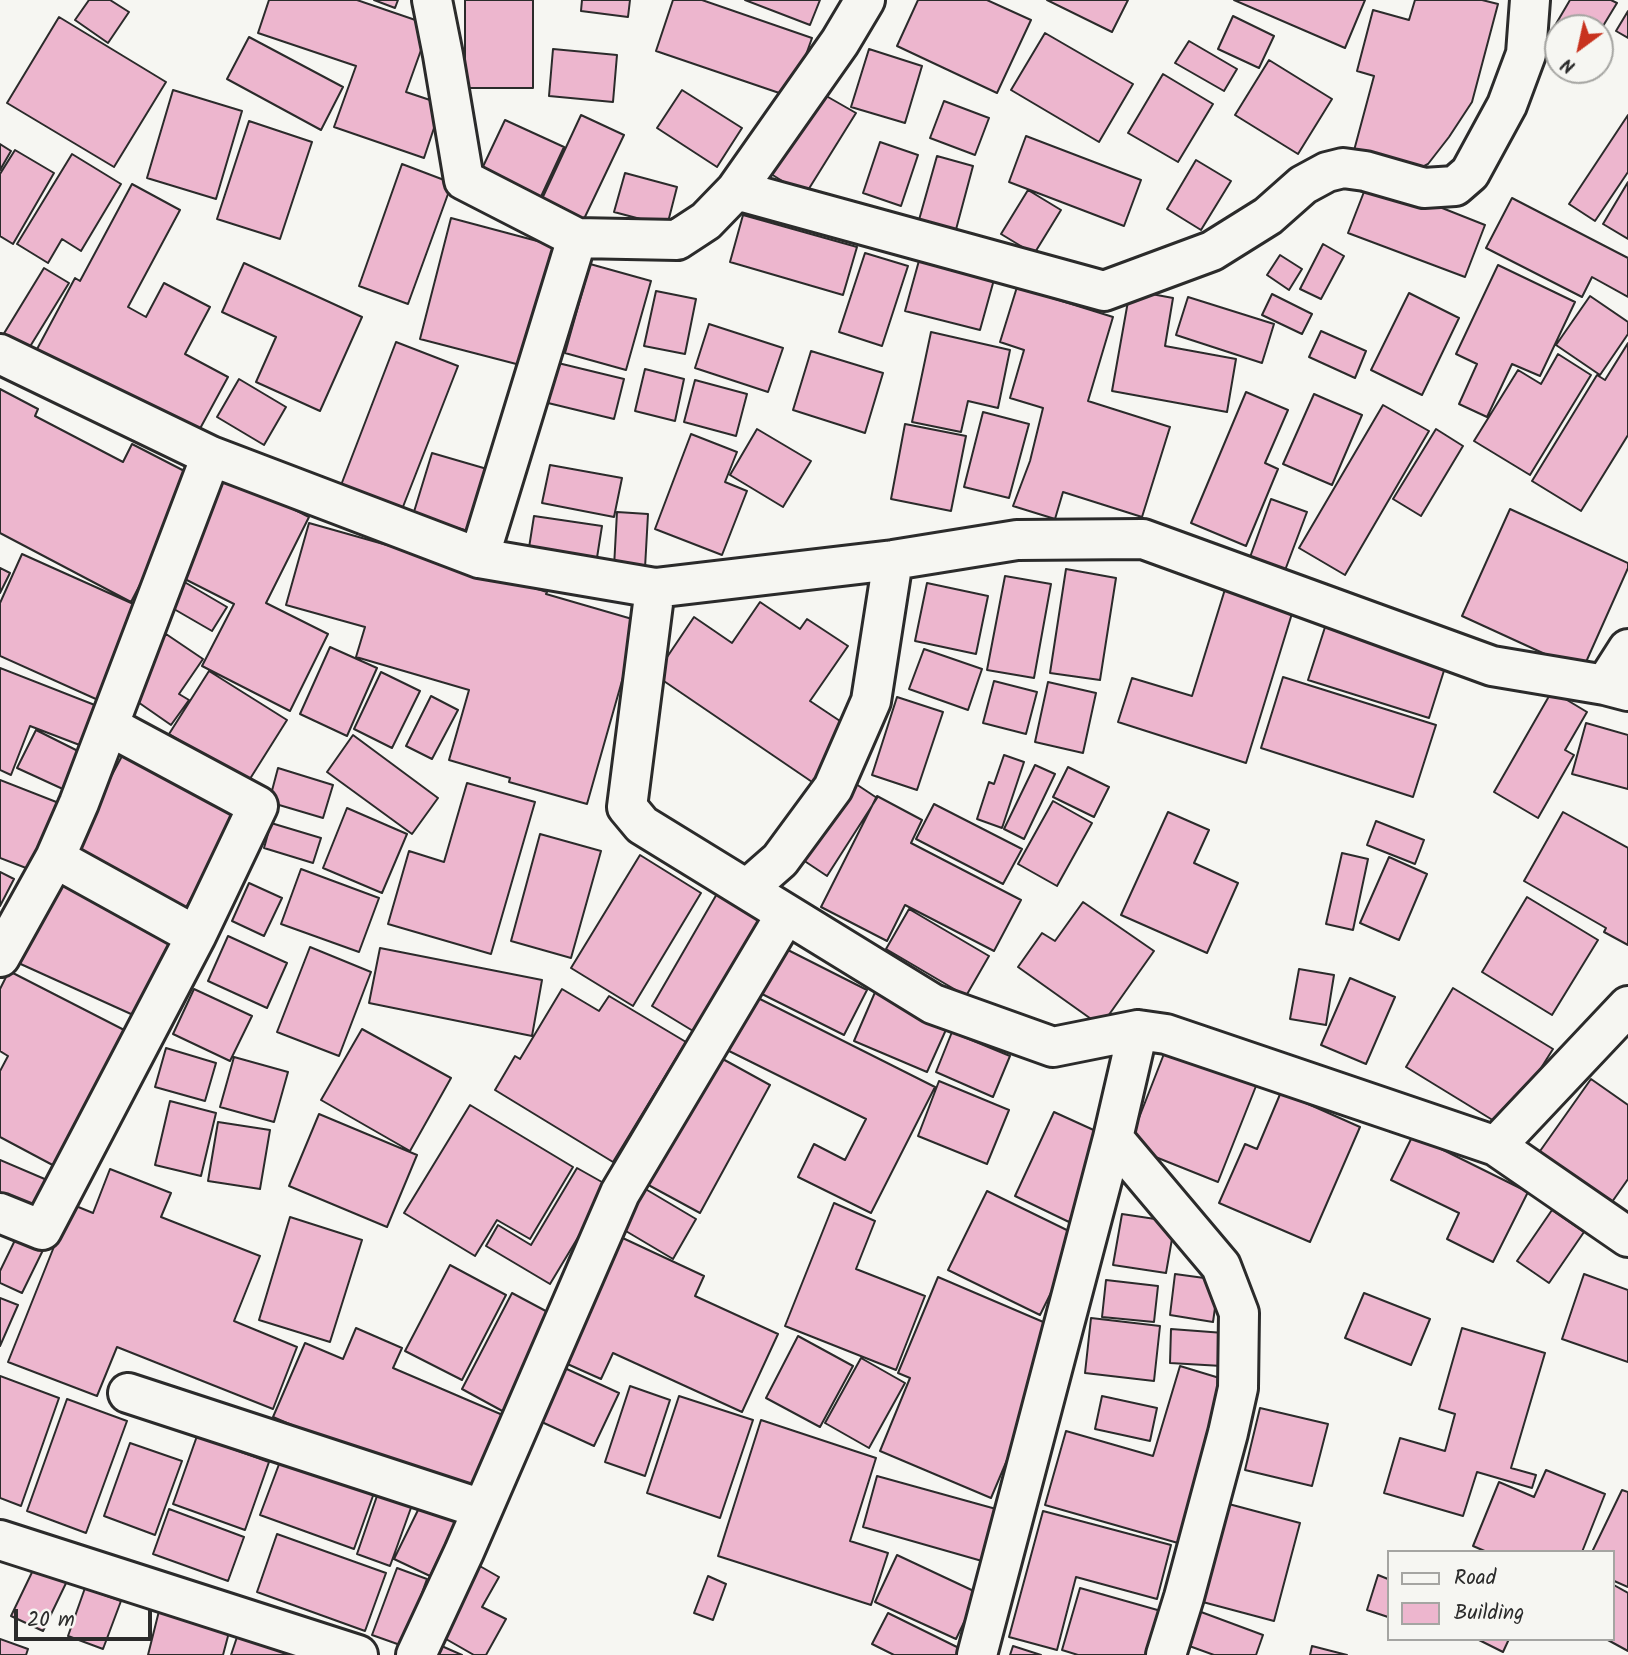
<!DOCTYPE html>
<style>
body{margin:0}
#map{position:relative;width:1628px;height:1655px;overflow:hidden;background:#f6f6f2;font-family:Kalam,sans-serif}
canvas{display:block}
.legend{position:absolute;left:1387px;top:1550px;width:228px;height:91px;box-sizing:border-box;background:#f6f6f2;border:2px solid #a5a5a2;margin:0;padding:9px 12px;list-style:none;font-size:21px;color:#2b2b2b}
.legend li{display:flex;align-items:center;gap:14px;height:35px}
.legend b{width:35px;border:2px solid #a5a5a2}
.north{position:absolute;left:1544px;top:14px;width:70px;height:70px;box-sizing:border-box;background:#f6f6f2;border:2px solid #a5a5a2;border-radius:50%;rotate:213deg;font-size:19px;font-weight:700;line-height:28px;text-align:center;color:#2b2b2b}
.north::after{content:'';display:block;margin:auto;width:24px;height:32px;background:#c8321e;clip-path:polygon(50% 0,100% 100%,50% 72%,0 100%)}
.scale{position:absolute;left:14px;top:1609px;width:138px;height:32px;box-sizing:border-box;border:4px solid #2b2b2b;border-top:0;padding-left:9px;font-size:21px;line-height:24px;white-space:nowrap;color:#2b2b2b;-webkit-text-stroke:5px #f6f6f2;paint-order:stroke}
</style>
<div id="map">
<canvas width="1628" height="1655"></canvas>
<ul class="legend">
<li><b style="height:9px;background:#f6f6f2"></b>Road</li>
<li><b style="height:19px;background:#edb6ce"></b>Building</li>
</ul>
<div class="north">N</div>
<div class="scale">20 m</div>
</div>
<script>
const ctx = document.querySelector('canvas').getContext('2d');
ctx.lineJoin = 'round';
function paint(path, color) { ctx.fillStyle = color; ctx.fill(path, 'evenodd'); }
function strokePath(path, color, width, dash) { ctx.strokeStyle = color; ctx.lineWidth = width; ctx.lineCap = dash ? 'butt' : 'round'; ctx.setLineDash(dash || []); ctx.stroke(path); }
const building = new Path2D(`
 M89,0H110L129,12L108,43L75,20Z
 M269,0H357L430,25L406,92L442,104L424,158L334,127L356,66L258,33Z
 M374,0H398L395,8Z
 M465,0H533V88H465Z
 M582,0H630L628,17L581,11Z
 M673,0H702L812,38L791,97L656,51Z
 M745,0H820L810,25Z
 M918,0H987L1031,20L997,93L897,46Z
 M1047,0H1128L1112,32Z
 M1234,0H1365L1345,48Z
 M1415,0H1482L1498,4L1472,102L1449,137L1428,164L1413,172L1352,158L1374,76L1357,71L1373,10L1409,20Z
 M1570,0H1611L1617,3L1600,31V28H1558V55L1543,46Z
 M1628,11V38L1616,31Z
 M1233,16L1274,36L1259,68L1218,49Z
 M59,17L166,82L114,167L7,103Z
 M1045,33L1133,84L1099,142L1011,90Z
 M249,37L343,87L321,130L227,79Z
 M1189,41L1237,69L1224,91L1175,63Z
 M553,49L617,55L613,102L549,96Z
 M869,49L922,66L905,123L851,107Z
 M1269,60L1332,99L1298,154L1235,115Z
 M1163,74L1213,104L1178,162L1128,133Z
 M173,90L242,111L216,199L147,178Z
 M682,90L742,128L717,167L657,128Z
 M821,93L856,113L805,195L771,174Z
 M944,101L989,118L975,155L930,138Z
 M581,115L624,135L583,221L541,201Z
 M1628,115V172L1595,221L1569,204Z
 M505,120L564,147L538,203L479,175Z
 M249,121L312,142L280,239L217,219Z
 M1026,136L1141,180L1124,226L1009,182Z
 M880,142L918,155L901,206L863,193Z
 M0,144L11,151L0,170Z
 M15,150L54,173L13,244L0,236V174Z
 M72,154L121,184L81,251L62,239L48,263L17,244Z
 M937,156L973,166L954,237L917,227Z
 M1196,160L1231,181L1201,230L1167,209Z
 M402,164L452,183L408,304L359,286Z
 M625,173L677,187L667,226L614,212Z
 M1369,179L1485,225L1465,277L1348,233Z
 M1628,182V239L1603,224Z
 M132,184L180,210L128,307L146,317L164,283L210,307L185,354L228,377L196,436L36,351L75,278L80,281Z
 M1028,190L1061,210L1034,254L1001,234Z
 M1512,198L1628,258V297L1592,277L1582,297L1486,248Z
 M743,215L857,247L843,295L730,262Z
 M451,218L556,246L524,366L420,339Z
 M1323,244L1344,256L1321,299L1300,289Z
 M865,253L908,266L882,346L839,332Z
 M1280,255L1302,269L1289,290L1267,275Z
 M920,257L995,276L980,330L905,311Z
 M244,263L362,317L320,411L256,382L276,337L222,312Z
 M590,264L651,281L626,370L565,353Z
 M1498,265L1575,302L1540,376L1512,364L1487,417L1459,404L1477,364L1456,354Z
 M44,268L69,283L23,358L0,340Z
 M1017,287L1113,317L1088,401L1170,427L1142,517L1063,492L1055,519L1013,506L1030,461L1043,408L1010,398L1024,350L1000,342Z
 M1130,290L1173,298L1165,346L1236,359L1227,412L1112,391Z
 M656,291L696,299L685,354L644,346Z
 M1409,293L1459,318L1422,395L1371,370Z
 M1272,294L1312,314L1302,334L1262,315Z
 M1590,296L1628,322V334L1600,375L1556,345Z
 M1188,297L1274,324L1262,363L1176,335Z
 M709,324L783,348L768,392L695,368Z
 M1321,331L1366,351L1355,378L1309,357Z
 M931,332L1010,350L998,408L968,401L961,432L912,422Z
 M396,342L458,366L399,517L338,493Z
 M1628,343V435L1581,511L1532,481L1597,375L1605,380Z
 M811,351L883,373L865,433L793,410Z
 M1558,354L1591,375L1530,475L1474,441L1518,370L1541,384Z
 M558,363L624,379L614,419L548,403Z
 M645,369L684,379L675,421L635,411Z
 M239,379L286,407L264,445L217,417Z
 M695,380L747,394L736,436L684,422Z
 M0,389L38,409L35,416L123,462L132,444L196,477L131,602L0,533Z
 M1246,392L1288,410L1265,463L1278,469L1246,546L1191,523Z
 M1314,394L1362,415L1332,485L1283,464Z
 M1383,405L1429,431L1345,575L1299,548Z
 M983,412L1029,424L1009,498L964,487Z
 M905,424L966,436L951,511L891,499Z
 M757,429L811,461L783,507L730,475Z
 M1436,429L1463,446L1421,516L1393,499Z
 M691,434L737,452L725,482L747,491L722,555L655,529Z
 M432,453L487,469L468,531L413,515Z
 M550,465L622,478L614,517L542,503Z
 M220,472L309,517L266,603L328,634L290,711L202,666L234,604L169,571Z
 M1271,499L1307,512L1284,573L1249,560Z
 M1510,509L1628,563V568L1582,671L1462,616Z
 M617,512L648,514L645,568L614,567Z
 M534,516L602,526L596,564L528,554Z
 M309,523L486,573L547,592L546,594L639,621L587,804L509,782L510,778L449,760L469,690L356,657L365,627L286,605Z
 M22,554L149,611L107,704L0,656V603Z
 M0,568L10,573L0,593Z
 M1066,569L1116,578L1100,680L1050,673Z
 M1005,576L1051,584L1034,678L987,670Z
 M181,580L227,607L212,631L167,605Z
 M927,583L988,596L976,654L915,641Z
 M1226,586L1294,607L1246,763L1118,722L1132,678L1192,696Z
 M760,602L800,629L807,619L848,646L810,701L855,731L818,786L655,675L694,617L732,643Z
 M1327,621L1448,658L1429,718L1308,680Z
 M166,634L203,659L179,694L189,700L171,725L125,693Z
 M330,647L377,668L347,736L300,714Z
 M924,649L982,669L968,710L909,689Z
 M0,668L105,709L90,749L30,726L11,775L0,770Z
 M209,671L287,720L248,782L169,734Z
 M381,672L420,691L392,748L354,729Z
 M1283,677L1436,725L1413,797L1261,748Z
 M994,681L1037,692L1026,734L983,723Z
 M1048,682L1096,693L1083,753L1035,742Z
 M1552,691L1587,712L1565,750L1574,755L1538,818L1494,792Z
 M431,696L458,710L432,759L406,746Z
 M897,697L943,712L917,790L872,775Z
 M1586,723L1628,735V789L1572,774Z
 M36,730L82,753L65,790L17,768Z
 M353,735L438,798L412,834L327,772Z
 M129,743L242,805L182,915L69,855Z
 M1004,755L1024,762L1002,828L977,819L989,782L994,784Z
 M1035,765L1055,774L1024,839L1004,829Z
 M1068,767L1109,787L1094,817L1053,797Z
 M278,768L333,785L323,818L269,802Z
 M0,780L64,805L39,873L0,858Z
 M853,782L877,798L827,876L803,860Z
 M467,783L535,802L491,954L388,924L409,851L444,862Z
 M877,796L922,820L911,843L1021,900L994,951L905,905L887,941L821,907Z
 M1053,801L1092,823L1057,886L1018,864Z
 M934,804L1022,849L1003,884L916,839Z
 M347,808L407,834L382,893L323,868Z
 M1168,812L1209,830L1194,863L1238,883L1207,953L1121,915Z
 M1563,812L1628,848V945L1604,932L1606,928L1524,881Z
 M1376,821L1424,840L1415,864L1367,845Z
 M271,823L321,838L313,863L264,848Z
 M540,834L601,851L571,958L511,941Z
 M1342,853L1368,859L1353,930L1326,924Z
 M640,855L701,893L633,1006L571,968Z
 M1389,857L1427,874L1399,940L1360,923Z
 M301,869L379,898L359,952L281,924Z
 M0,872L14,879L0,906Z
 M52,876L180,934L142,1019L14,961Z
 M249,883L282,898L264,936L232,921Z
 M718,892L764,920L698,1034L652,1006Z
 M1527,897L1598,940L1552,1015L1482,972Z
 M1083,902L1154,951L1101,1026L1018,967L1042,933L1055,941Z
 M909,909L989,956L966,996L886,949Z
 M228,936L287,963L267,1008L208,981Z
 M310,947L371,972L339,1056L277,1032Z
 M782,947L867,990L844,1035L760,993Z
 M380,948L542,980L532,1036L369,1003Z
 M1299,969L1334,975L1326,1025L1290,1019Z
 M9,971L132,1034L62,1170L0,1137V1071L8,1056L0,1051V989Z
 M1350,978L1395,997L1366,1064L1321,1045Z
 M1453,988L1553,1049L1504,1127L1406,1067Z
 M194,989L252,1016L230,1061L173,1034Z
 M562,989L599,1011L609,996L686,1042L613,1162L495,1090L515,1056L520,1059Z
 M876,990L949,1023L927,1072L854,1041Z
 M752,995L935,1087L871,1213L798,1177L814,1144L845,1160L866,1119L725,1049Z
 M362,1029L451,1078L410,1151L321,1100Z
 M952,1032L1010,1056L993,1097L936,1072Z
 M1169,1041L1260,1076L1218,1182L1128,1146Z
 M166,1048L216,1063L205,1101L155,1087Z
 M710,1052L770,1085L700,1213L641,1181Z
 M234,1057L288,1072L274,1122L220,1107Z
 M1591,1079L1628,1105V1179L1605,1212L1533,1161Z
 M939,1081L1009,1110L987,1164L918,1136Z
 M1281,1092L1360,1127L1310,1242L1219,1203L1245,1144L1257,1149Z
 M170,1101L216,1113L201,1176L155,1165Z
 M470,1105L573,1167L530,1239L497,1220L475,1256L404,1213Z
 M1054,1112L1109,1137L1069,1222L1015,1196Z
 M319,1114L417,1155L387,1227L289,1186Z
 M218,1122L270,1130L260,1189L208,1181Z
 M1413,1135L1528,1192L1493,1262L1447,1239L1459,1213L1391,1180Z
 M0,1160L47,1180L33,1214L0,1200Z
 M577,1168L609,1186L550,1284L486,1246L498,1225L531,1245Z
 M110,1169L171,1193L161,1217L260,1256L234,1321L297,1347L273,1409L117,1347L97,1396L8,1362L71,1204L93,1213Z
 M637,1184L696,1219L673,1259L614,1224Z
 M987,1191L1079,1236L1040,1315L948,1270Z
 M834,1203L875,1221L856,1269L925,1296L896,1370L785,1326Z
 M1552,1210L1584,1232L1549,1283L1517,1261Z
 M1122,1214L1175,1222L1166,1273L1113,1265Z
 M290,1217L362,1240L330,1342L259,1320Z
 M612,1233L704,1276L695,1296L778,1334L742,1412L613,1353L601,1379L554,1358Z
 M18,1234L45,1246L22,1293L0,1283V1271Z
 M450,1265L506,1295L462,1380L405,1351Z
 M1175,1274L1219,1280L1213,1322L1170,1315Z
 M1584,1274L1628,1290V1362L1562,1339Z
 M938,1277L1062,1330L991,1498L880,1451L910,1378L898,1373Z
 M1106,1280L1158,1286L1154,1322L1102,1317Z
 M512,1293L557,1317L506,1413L462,1389Z
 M1364,1293L1430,1319L1411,1365L1345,1338Z
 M0,1298L18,1305L0,1346Z
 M1091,1318L1160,1326L1154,1381L1085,1373Z
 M356,1328L402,1348L393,1368L505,1416L468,1501L273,1417L305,1343L343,1359Z
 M1462,1328L1545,1353L1511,1468L1536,1475L1532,1488L1477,1472L1463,1516L1384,1493L1400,1438L1445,1451L1455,1414L1439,1409Z
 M1171,1329L1224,1333L1222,1366L1170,1363Z
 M798,1336L853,1366L820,1427L766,1398Z
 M861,1358L905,1383L869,1448L825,1423Z
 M558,1365L619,1393L594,1446L533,1418Z
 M1180,1366L1226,1380L1178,1543L1045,1505L1066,1431L1153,1456Z
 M0,1376L59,1398L21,1506L0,1498Z
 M630,1386L670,1400L645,1476L605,1462Z
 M679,1396L753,1420L720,1518L647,1493Z
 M1102,1396L1157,1408L1150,1441L1095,1429Z
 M67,1399L127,1421L86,1533L27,1511Z
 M1260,1408L1328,1424L1312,1486L1245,1470Z
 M761,1420L876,1458L850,1541L888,1553L871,1605L718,1556Z
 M197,1436L269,1462L245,1530L173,1504Z
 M130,1443L182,1461L155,1535L104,1516Z
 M281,1459L374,1493L354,1549L260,1515Z
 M1546,1470L1605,1494L1582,1552H1487L1473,1546L1499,1482L1534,1497Z
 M877,1476L996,1509L982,1561L863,1527Z
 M1622,1490L1628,1492V1587L1612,1580V1552H1592Z
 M378,1493L412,1505L390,1566L357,1554Z
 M1225,1503L1300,1523L1274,1621L1199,1601Z
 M421,1504L456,1522L430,1576L394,1559Z
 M169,1509L244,1537L228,1581L153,1554Z
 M1043,1511L1171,1545L1157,1599L1076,1577L1057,1650L1009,1637Z
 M277,1534L386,1573L365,1631L257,1592Z
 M897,1555L978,1593L956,1639L875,1602Z
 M36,1564L68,1579L43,1631L11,1616Z
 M478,1565L499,1577L482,1607L506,1619L486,1655H474L439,1635Z
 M397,1568L427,1579L403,1646L372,1635Z
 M1378,1575L1388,1579V1617L1367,1610Z
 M708,1576L726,1584L713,1620L694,1613Z
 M1612,1584L1628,1593V1651L1606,1639H1612Z
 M85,1588L121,1601L103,1649L68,1636Z
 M1080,1588L1161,1611L1149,1655H1078L1062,1650Z
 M161,1603L232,1621L223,1655H148Z
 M1193,1609L1263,1635L1256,1655H1214L1181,1643Z
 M888,1613L963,1650L961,1655H894L872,1644Z
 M241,1625L295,1655H231Z
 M0,1639L28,1649L26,1655H0Z
 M1477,1639H1509L1503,1652Z
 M437,1644L462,1655H432Z
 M1013,1646L1041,1655H1010Z
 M1312,1646L1347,1655H1310Z`);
paint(building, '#edb6ce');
strokePath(building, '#2b2b2b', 2);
const minor = new Path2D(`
 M432,0L443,55L464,180L577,238L677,240L706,221L736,190L840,42L865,0
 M736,190L1104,291L1212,251L1268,216L1303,185L1327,172L1343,168L1365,171L1424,188L1455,186L1470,173L1507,105L1526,54L1530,0
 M0,354L211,456L479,558L655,588L893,560L1017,540L1143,539L1492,666L1605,685L1628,691
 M479,558L577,238
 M655,588L627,807L642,825L933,1004L1053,1047L1138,1030L1166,1034L1496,1146L1628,1237
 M1605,685L1628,649
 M109,726L258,806L196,936
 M747,889L780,860L833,788L871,701L893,560
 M0,957L55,858L79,803L211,456
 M1138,1030L1113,1138L1221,1266L1239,1313L1238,1388L1228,1433L1184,1597L1166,1655
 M1496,1146L1628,1006
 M0,1213L42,1230L196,936L55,858
 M128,1393L482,1509
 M0,1540L358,1655
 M416,1655L464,1552L620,1193L786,914
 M977,1655L1113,1138`);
strokePath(minor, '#2b2b2b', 44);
strokePath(minor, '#f6f6f2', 38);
</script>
